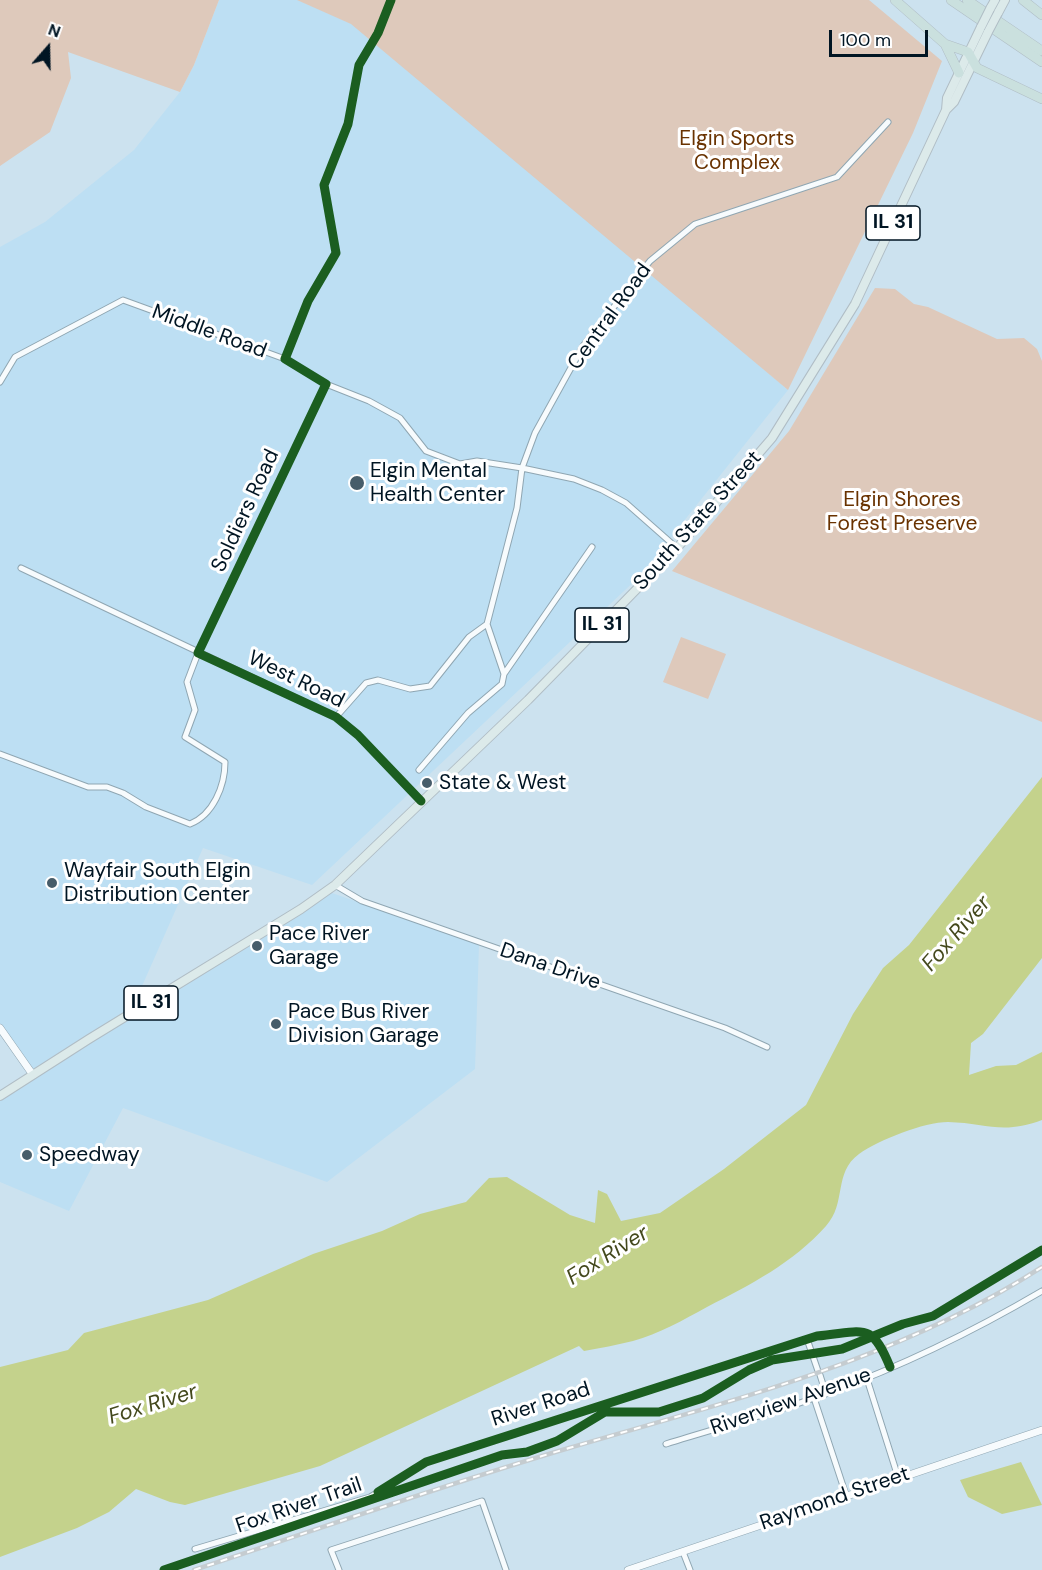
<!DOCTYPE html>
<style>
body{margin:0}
#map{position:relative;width:1042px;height:1570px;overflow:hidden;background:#cce2ef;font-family:"DM Sans",sans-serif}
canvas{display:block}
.north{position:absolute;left:18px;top:18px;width:60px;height:60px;-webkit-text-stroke:4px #fff;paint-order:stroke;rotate:20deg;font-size:16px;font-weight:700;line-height:24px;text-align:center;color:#001523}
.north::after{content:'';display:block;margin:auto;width:21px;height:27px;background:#001523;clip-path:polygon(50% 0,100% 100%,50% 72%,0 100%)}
.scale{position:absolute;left:829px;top:30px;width:99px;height:27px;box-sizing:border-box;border:3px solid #001523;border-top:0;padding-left:8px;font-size:18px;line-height:21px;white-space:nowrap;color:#001523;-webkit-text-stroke:4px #fff;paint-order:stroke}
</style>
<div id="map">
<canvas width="1042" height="1570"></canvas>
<div class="north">N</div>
<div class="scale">100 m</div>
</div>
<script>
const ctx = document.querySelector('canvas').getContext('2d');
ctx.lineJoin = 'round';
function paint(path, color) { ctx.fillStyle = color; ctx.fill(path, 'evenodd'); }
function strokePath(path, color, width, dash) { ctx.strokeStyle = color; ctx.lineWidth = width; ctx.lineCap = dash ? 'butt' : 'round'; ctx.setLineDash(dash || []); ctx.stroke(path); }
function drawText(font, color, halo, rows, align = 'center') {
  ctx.font = font + ' "DM Sans",sans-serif'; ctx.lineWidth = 6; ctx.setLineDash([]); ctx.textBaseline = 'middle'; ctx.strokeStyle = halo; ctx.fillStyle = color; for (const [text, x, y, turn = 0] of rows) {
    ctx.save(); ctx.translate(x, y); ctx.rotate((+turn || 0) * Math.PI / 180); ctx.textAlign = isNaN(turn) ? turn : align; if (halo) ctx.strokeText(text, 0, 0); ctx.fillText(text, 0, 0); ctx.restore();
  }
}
paint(new Path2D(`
 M219,0H301L378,33L788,390L641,575L312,885L203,848L131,1011L33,1071L0,1023V247L45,222L134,150L180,92L194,65Z
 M329,892L479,944L475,1069L327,1182L123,1108L69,1211L0,1182V1097Z`), '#bddff3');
paint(new Path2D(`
 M0,0H219L194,65L180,92L68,52L71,78L50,132L0,166Z
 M297,0H869L942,61L913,133L788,390L351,24Z
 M875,288L895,289L914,304L928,307L997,339L1024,338L1037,349L1042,361V722L672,571L789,431Z
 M681,637L726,654L708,699L663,682Z`), '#dec9bb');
paint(new Path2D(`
 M1042,777V958L983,1034L971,1043L969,1075L996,1066L1016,1065L1042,1052V1120C1003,1135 986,1123 948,1122C924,1122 879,1140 859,1154C833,1173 847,1203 826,1226C793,1263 750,1285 707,1307C683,1320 659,1334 633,1341C617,1345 600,1348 584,1351L579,1346L320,1466L185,1505L170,1502L136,1489L109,1512L77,1528L0,1557V1367L68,1350L84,1333L208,1300L313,1254L382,1231L420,1214L466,1202L489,1178L507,1177L570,1215L595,1223L598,1190L607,1194L621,1221L660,1213L724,1169L806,1105L853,1014L883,968L909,945Z
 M1021,1462L1042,1505L1002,1514L968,1497L960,1480Z`), '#c4d28c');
const minor = new Path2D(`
 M378,33L391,0
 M285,359L308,301L336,253L324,185
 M0,382L15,357L123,300L285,359L326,384L369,401L400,418L426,451L460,464L477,461L522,468L574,479L602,490L626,503L677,548
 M21,568L336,717L358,735L421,801
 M504,674L487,624L517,508L522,468L535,433L583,346L650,261L695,224L837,177L888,122
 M336,717L366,683L378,680L410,689L430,686L469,637L487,624
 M0,754L88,787H107L123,793L146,807L190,824C213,815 225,786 225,762L185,737L195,710L187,682L198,653L326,384
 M419,770L468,713L502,684L504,674L592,547
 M335,885L362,901L725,1028L767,1047
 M807,1339L818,1371
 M820,1375L826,1394
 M867,1379L898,1477
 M814,1398L846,1495
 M666,1444C720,1427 775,1413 828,1393C902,1366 974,1331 1042,1291
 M195,1549L370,1497L426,1462L817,1336C863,1332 871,1320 890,1367
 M683,1552L690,1570
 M339,1570L331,1550L482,1501L506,1570`);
const tertiary = new Path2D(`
 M0,1028L33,1075
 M628,1570L1042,1430`);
const primary = new Path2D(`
 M990,9L995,0
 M998,13L1005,0
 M946,110L954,102L988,32
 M0,1096L89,1039L301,909L335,885L528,700L677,548L772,438L855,304L946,110L947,98L981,27`);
const motorway = new Path2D(`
 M895,0L945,44L959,73
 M951,0L1042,62
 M967,0L1042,51
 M1023,0L1042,15
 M945,44L968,52L977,68L1042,99`);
strokePath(minor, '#8fa6b2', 7);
strokePath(tertiary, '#8fa6b2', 8);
strokePath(primary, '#b0bdc5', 10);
strokePath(motorway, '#b0bdc5', 10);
strokePath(minor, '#f7fbfd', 5);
strokePath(tertiary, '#f7fbfd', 7);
strokePath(primary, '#dceaea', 8);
strokePath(motorway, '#cae0de', 9);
const rail = new Path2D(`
 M194,1570C319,1529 443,1485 569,1448C732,1400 898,1360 1042,1267`);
strokePath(rail, '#c5ccd0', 4.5);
strokePath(rail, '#fff', 2, [7]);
const primaryBridge = new Path2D(`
 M981,27L990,9
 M988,32L998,13`);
strokePath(primaryBridge, '#b0bdc5', 10, []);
strokePath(primaryBridge, '#dceaea', 8);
strokePath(new Path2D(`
 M391,0L378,33L359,65L348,124L324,185L336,253L308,301L285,359L326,384L198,653L336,717L358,735L421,801
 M378,1492L426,1462L817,1336C863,1332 871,1320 890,1367
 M164,1570L502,1455L527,1452L557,1441L605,1412H659L703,1398L749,1370L772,1360L842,1349L903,1324L933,1316L1042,1250`), '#1b5e20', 9);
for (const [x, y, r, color] of [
 [357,483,8,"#475d6a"],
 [427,783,6,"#475d6a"],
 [52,883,6,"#475d6a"],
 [257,946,6,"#475d6a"],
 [276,1024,6,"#475d6a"],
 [27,1155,6,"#475d6a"]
]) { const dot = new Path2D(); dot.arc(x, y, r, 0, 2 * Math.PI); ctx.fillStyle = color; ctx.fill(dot); strokePath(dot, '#fff', 2); }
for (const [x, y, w] of [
 [893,223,54],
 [602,625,54],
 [151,1003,54]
]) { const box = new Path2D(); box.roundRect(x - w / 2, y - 17, w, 34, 4.5); ctx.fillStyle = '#fff'; ctx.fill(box); strokePath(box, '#001523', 1.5); }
drawText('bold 20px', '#001523', null, [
 ["IL 31",893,223],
 ["IL 31",602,625],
 ["IL 31",151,1003]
]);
drawText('21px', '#693200', '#fff', [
 ["Elgin Sports",737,139],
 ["Complex",737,163],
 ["Elgin Shores",902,500],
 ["Forest Preserve",902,524]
]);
drawText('21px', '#001523', '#fff', [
 ["Central Road",610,317,-54],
 ["Middle Road",209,332,20],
 ["Soldiers Road",246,511,-65],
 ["South State Street",698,521,-48],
 ["West Road",296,680,26],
 ["Dana Drive",550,967,19],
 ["Riverview Avenue",791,1402,-19],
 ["River Road",541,1405,-18],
 ["Raymond Street",835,1499,-19],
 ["Fox River Trail",299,1506,-19]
]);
drawText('21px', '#001523', '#fff', [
 ["Elgin Mental",370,471],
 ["Health Center",370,495],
 ["State & West",439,783],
 ["Wayfair South Elgin",64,871],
 ["Distribution Center",64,895],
 ["Pace River",269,934],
 ["Garage",269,958],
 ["Pace Bus River",288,1012],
 ["Division Garage",288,1036],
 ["Speedway",39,1155]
], 'left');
drawText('italic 22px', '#44491d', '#fff', [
 ["Fox River",957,934,-49],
 ["Fox River",608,1256,-32],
 ["Fox River",153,1405,-17]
]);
</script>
